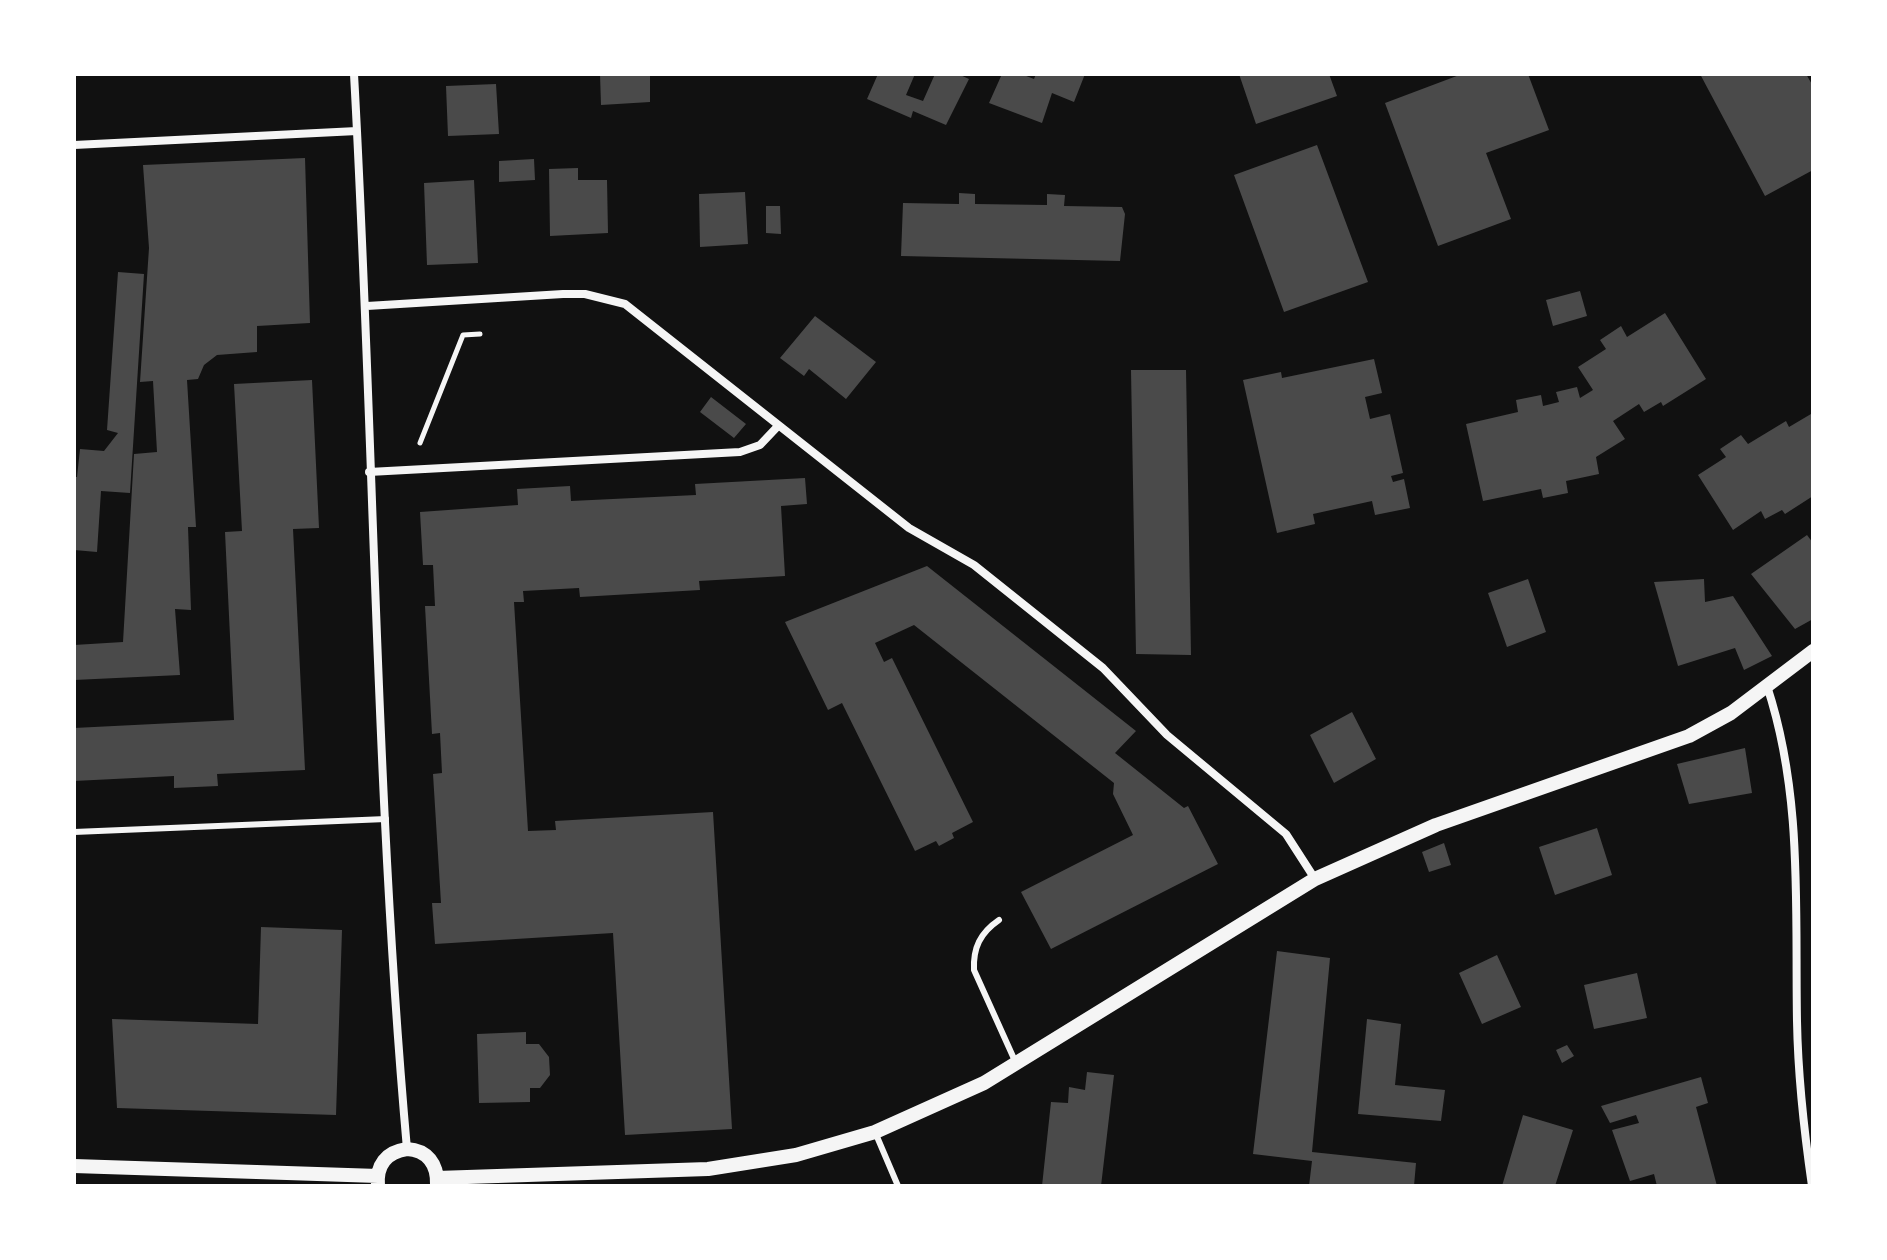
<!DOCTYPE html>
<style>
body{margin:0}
#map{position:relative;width:1887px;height:1260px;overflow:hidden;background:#111;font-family:"Source Sans 3",sans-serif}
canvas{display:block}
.frame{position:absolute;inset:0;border:76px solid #fff;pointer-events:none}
</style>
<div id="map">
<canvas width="1887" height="1260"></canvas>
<div class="frame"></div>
</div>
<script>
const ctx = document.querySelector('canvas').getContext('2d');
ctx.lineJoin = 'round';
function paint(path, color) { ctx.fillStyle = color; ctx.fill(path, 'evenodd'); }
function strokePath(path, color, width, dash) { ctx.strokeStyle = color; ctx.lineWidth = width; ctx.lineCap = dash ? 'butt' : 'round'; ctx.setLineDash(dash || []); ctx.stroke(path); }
paint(new Path2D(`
 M600,74H650V102L601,105Z
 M878,74H915L906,95L923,101L935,74H958L969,79L946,125L913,111L911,118L867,99Z
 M1002,74H1021L1034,79L1036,74H1085L1074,102L1052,93L1042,123L989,103Z
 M1239,74H1329L1337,96L1256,124Z
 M1462,74H1528L1549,130L1486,153L1511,219L1438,246L1385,103Z
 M1700,74H1806L1813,86V170L1765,196Z
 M496,84L499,134L448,136L446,86Z
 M1317,145L1368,282L1284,312L1234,175Z
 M305,158L310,323L257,326V352L217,355L204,365L198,379L187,380L196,527H188L191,610L175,609L180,675L74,680V645L123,642L134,454L157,452L153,381L140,382L149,248L143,165Z
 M534,159L535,180L499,182V161Z
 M578,168V180H607L608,233L550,236L549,169Z
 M474,180L478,263L427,265L424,183Z
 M745,192L748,244L700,247L699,194Z
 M959,193L975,194V204L1047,205V194L1065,195L1064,206L1122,207L1125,214L1120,261L901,256L903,203L959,204Z
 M766,206H780L781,234L766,233Z
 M118,272L144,274L130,493L101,491L97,552L74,550V477H77L80,449L104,451L118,433L107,430Z
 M1580,291L1587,316L1553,326L1546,300Z
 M1665,313L1706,379L1663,406L1661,402L1644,412L1639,404L1613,421L1625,439L1596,457L1599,474L1566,481L1568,493L1543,498L1541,489L1483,501L1466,424L1518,412L1516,400L1541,395L1543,406L1559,402L1556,392L1577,387L1580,398L1593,390L1578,367L1606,349L1600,340L1621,326L1627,337Z
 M815,316L876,362L846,399L809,369L804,376L780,358Z
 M1374,359L1382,393L1365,397L1370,419L1390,414L1403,473L1391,476L1393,482L1404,479L1410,508L1375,515L1372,501L1313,514L1315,524L1277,533L1243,380L1281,372L1282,378Z
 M1131,370H1186L1191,655L1136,654Z
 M312,380L319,528L293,529L305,770L217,774L218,786L174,788V776L74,781V728L234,720L225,532L242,531L234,384Z
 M711,397L746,424L734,438L700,412Z
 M1811,414L1813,496L1785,514L1782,510L1765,519L1761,511L1733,530L1698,475L1726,457L1720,449L1741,435L1748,444L1786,421L1789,427Z
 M805,478L807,504L781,506L785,576L699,581L700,590L580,597L579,588L523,591L524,602H514L528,831L556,830L555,821L713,812L732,1129L625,1135L613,933L435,944L432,903H441L433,774L442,773L440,733L432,734L425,606H435L433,565H423L420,512L518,505L517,489L570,486L571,501L696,495L695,484Z
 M1807,535L1813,543V619L1795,629L1751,574Z
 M927,566L1136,731L1115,753L1184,808L1188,806L1218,864L1051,949L1021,892L1133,835L1113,794L1114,783L914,625L875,643L884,662L892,658L973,822L952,833L954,838L939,846L936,841L915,851L842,703L828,710L785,622Z
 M1528,579L1546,632L1507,647L1488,593Z
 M1704,579L1705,602L1733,596L1772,656L1744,670L1735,648L1678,666L1654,582Z
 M1352,712L1376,759L1334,783L1310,735Z
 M1745,748L1752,793L1689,804L1677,764Z
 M1597,828L1612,875L1555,895L1539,847Z
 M1444,843L1451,865L1429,872L1422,852Z
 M261,927L342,930L336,1115L117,1108L112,1019L258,1024Z
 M1277,951L1330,958L1312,1152L1416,1163L1414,1186H1309L1312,1161L1253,1154Z
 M1497,955L1521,1007L1482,1024L1459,973Z
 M1637,973L1647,1018L1594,1029L1584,985Z
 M1367,1019L1401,1024L1395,1085L1445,1090L1441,1121L1358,1114Z
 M526,1032V1044H539L549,1057L550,1075L540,1088H530V1102L479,1103L477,1034Z
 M1567,1045L1574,1056L1562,1063L1556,1050Z
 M1087,1072L1114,1075L1101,1186H1042L1051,1102L1068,1103L1069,1087L1085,1090Z
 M1701,1077L1708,1103L1696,1107L1717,1186H1657L1654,1174L1630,1181L1612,1130L1639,1123L1636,1115L1610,1123L1601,1106Z
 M1523,1115L1573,1130L1555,1186H1502Z`), '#4a4a4a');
strokePath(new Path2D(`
 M420,443L463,335L480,334`), '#f5f5f5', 5);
strokePath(new Path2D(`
 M74,832L386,819
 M999,920C980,933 973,948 974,970L1015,1061
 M875,1132L898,1186`), '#f5f5f5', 6);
strokePath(new Path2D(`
 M354,74C374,432 375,791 407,1149
 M74,145L357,131
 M367,306L563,294H585L625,304L909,528L974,565L1103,668L1167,735L1286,834L1315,879
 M369,472L740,452L760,445L778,426
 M1767,686C1803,795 1795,908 1797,1021C1798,1077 1804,1131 1812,1186`), '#f5f5f5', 8);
strokePath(new Path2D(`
 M74,1166L378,1176
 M437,1178L708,1169L796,1155L875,1132L984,1083L1315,879L1436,825L1689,736L1731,713L1813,651
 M378,1186C376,1165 386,1152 407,1149C427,1150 438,1164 437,1185`), '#f5f5f5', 14);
</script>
